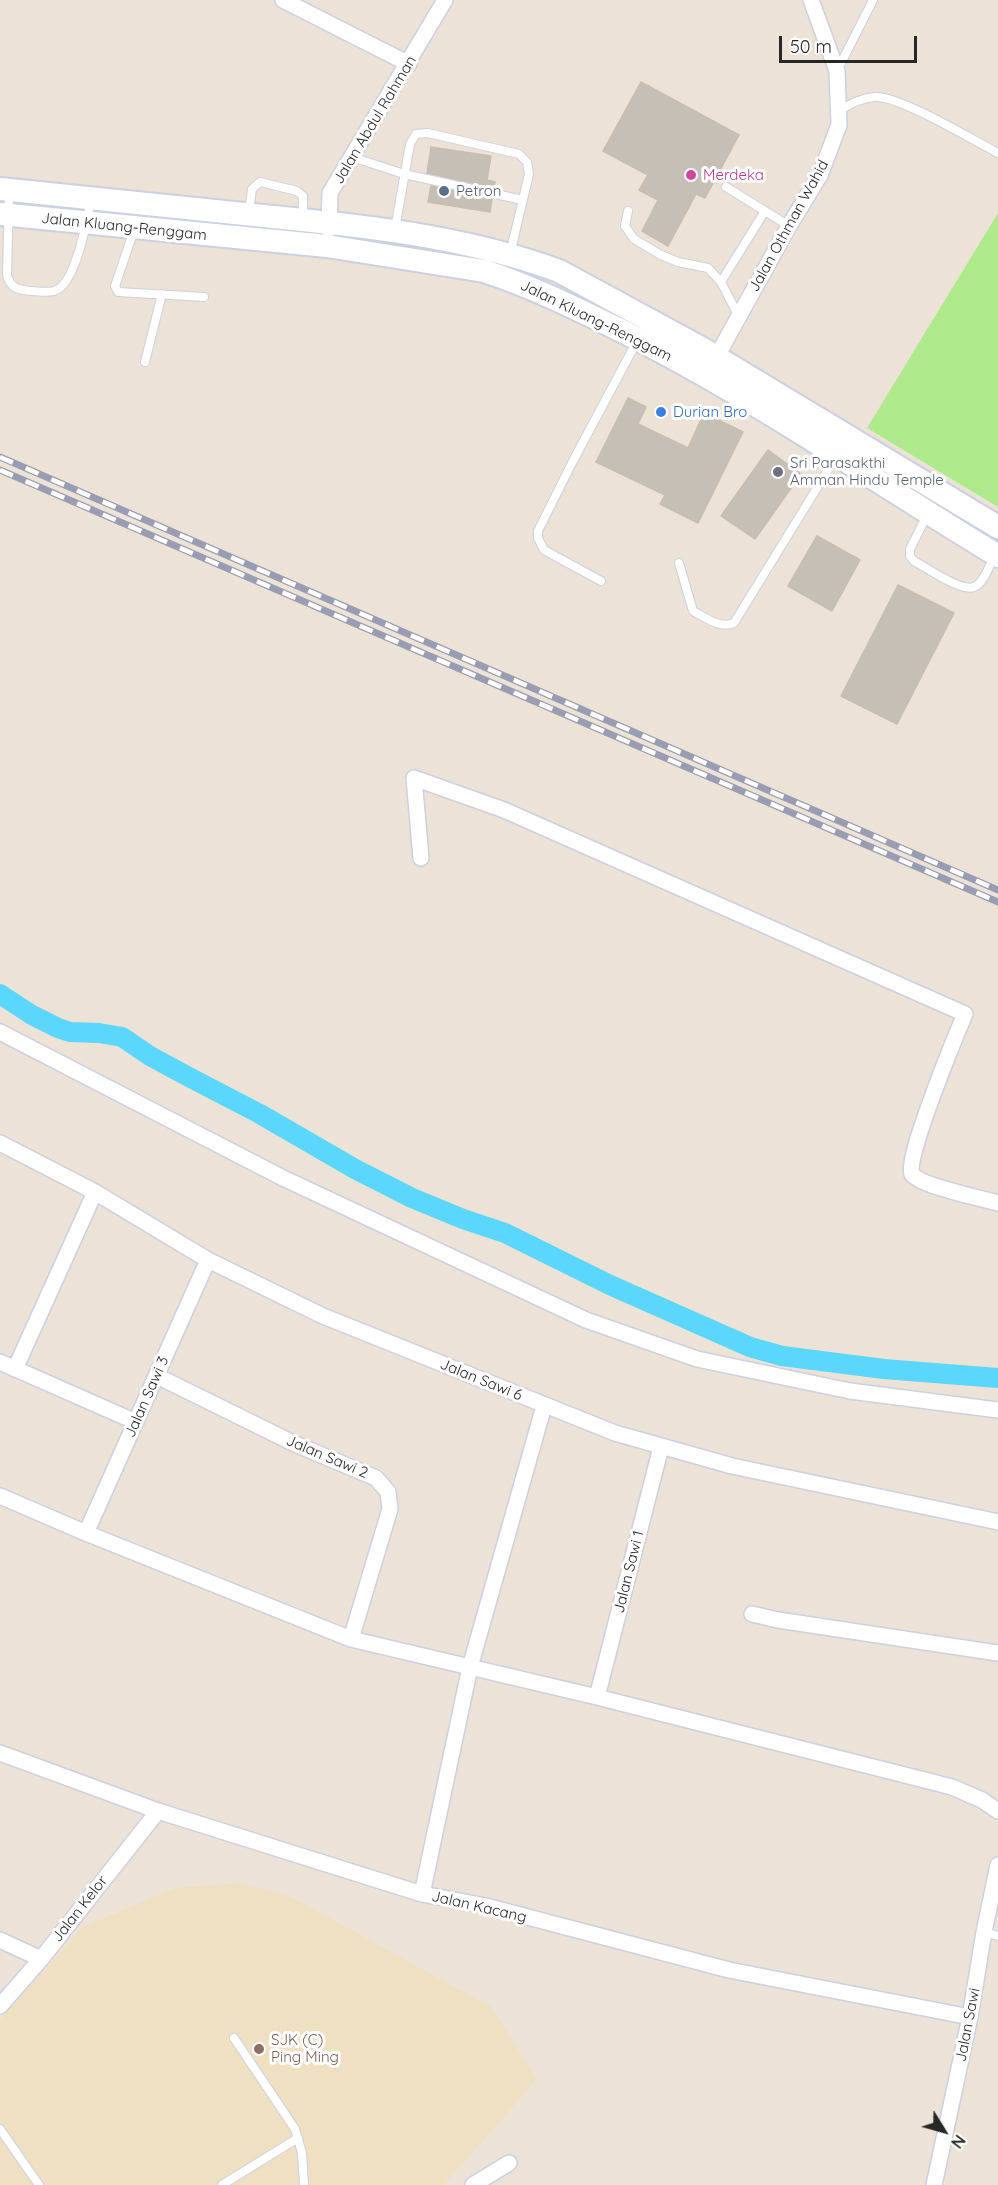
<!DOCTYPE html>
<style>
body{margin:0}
#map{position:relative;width:998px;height:2185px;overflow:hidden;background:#ece2d6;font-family:Quicksand,sans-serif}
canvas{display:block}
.north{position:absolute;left:914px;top:2101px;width:60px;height:60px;-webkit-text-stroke:4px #fff;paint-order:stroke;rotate:127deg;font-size:16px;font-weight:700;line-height:24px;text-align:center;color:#272727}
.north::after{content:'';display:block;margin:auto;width:21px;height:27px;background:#272727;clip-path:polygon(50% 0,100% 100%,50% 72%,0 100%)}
.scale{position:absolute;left:779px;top:36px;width:138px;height:27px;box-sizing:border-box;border:3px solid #272727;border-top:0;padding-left:8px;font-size:18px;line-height:21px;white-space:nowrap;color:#272727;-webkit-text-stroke:4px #fff;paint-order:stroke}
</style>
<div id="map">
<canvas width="998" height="2185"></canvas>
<div class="north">N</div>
<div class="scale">50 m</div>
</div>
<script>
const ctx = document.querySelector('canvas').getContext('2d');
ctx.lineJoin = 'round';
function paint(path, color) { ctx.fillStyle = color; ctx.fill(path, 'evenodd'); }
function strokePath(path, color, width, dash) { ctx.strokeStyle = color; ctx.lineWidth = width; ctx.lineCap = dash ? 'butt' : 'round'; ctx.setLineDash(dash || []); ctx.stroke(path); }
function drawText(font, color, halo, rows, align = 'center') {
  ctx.font = font + ' Quicksand,sans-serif'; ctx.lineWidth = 6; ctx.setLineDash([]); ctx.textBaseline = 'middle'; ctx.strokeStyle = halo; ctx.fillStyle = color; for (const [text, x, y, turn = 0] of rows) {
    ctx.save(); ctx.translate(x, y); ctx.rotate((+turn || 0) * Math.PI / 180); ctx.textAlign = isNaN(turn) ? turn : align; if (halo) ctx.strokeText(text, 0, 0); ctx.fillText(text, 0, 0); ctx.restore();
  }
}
paint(new Path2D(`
 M240,1883L291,1897L491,2007L537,2079L444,2185H0V2020L83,1927L175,1888Z`), '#f0e0c2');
paint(new Path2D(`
 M998,213V507L867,428Z`), '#aeea8b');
strokePath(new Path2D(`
 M0,994L32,1015L58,1028L70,1032L99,1033L122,1037L150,1056L187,1076L260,1114L355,1169L412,1198L463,1219L505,1233L610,1285L750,1347L782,1356L884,1369L998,1378`), '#5bd6fc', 20);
const building = new Path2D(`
 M641,82L739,135L705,198L696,194L668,246L642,231L658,200L639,190L648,175L603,151Z
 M431,147L491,156L487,180L495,182L494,188L427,173Z
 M431,186L492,199L490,212L428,202Z
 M628,398L646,407L638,424L688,448L704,413L743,432L698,523L660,504L665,495L596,462Z
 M768,450L801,474L755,539L721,516Z
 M817,536L860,560L832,611L788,586Z
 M898,585L954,613L897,724L841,696Z`);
paint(building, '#c6bfb6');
strokePath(building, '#c7beb0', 1.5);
const lane = new Path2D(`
 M838,69L873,0
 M840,110C851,104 861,98 875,97C898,95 973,140 998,153
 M352,157L404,174L523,200
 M726,187L765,211
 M9,193L7,275C10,288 18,290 31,291C37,291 47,293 54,291C76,285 87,220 91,199
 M628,211L625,226L634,239L661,255L678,262L708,268L721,282
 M249,212L252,189L260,182L297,191L303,196V218
 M395,229L410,144L416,134L428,133L519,154L527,162L529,174L510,254
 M134,230L115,286L118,292L204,297
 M738,315L721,282L765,211L789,226
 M145,362L162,294
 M927,515L910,549V556L914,561C927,568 961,592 974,587C984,583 990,565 994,555
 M679,563L693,611C706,618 720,629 734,623L836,457
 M601,581L544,550L538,538V531L573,461L637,341
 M984,1932L998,1936
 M234,2038L295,2129L302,2153L304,2185
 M0,2129L39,2185
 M222,2185L298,2138`);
const street = new Path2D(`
 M283,0L409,64
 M329,229L330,193L445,0
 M712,365L789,226L820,175L839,125L837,71L811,0
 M421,858L414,778L504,810L965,1014C956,1035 904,1161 912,1174C920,1186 981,1198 998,1203
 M0,1032L283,1178L586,1320L697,1359L850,1391L998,1410
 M0,1143L95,1192L208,1260L323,1316L615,1433L732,1466L998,1522
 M0,1362L136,1422
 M15,1369L95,1192
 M157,1376L293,1443L376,1478L388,1492L390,1509L351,1639
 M0,1496L86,1533L351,1639L597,1697L952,1787L982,1800L998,1811
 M86,1533L208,1260
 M752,1614L778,1620L998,1653
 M597,1697L661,1447
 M0,1753L158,1811L422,1894L486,1906L729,1970L970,2017
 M422,1894L470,1667L544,1406
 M0,1940L41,1959
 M0,2006L41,1959L158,1811
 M473,2185L509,2163
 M934,2185L970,2017L984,1932L998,1865`);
const secondary = new Path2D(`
 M0,189C85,198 170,206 254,215C356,225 462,235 559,271L701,348L998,527
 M0,214L327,246L484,271C531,286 577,309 622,331C753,397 873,480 998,556`);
strokePath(lane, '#cbd0e2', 10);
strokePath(street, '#cbd0e2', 18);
strokePath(secondary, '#cbd0e2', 26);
strokePath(lane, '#fff', 8);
strokePath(street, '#fff', 15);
strokePath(secondary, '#fff', 22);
const rail = new Path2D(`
 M0,457L998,890
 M0,470L998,902`);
strokePath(rail, '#999db4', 7);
strokePath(rail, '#fff', 4.5, [14]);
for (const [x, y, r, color] of [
 [691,175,6,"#d1479c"],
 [444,191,6,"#5c6f8a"],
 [661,412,6,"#3f7fe0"],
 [778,472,6,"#6b7280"],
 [259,2049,6,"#8d6e63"]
]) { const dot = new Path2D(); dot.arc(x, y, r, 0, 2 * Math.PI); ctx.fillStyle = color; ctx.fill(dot); strokePath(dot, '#fff', 2); }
drawText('15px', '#272727', '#fff', [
 ["Jalan Abdul Rahman",375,120,-59],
 ["Jalan Othman Wahid",789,226,-61],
 ["Jalan Kluang-Renggam",124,227,6],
 ["Jalan Kluang-Renggam",596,321,26],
 ["Jalan Sawi 6",481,1380,22],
 ["Jalan Sawi 3",147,1397,-66],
 ["Jalan Sawi 2",327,1457,23],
 ["Jalan Sawi 1",629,1572,-76],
 ["Jalan Kacang",479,1907,13],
 ["Jalan Kelor",80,1909,-52],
 ["Jalan Sawi",968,2025,-79]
]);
drawText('15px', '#b23c85', '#fff', [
 ["Merdeka",703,175]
], 'left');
drawText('15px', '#4e5e75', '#fff', [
 ["Petron",456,191]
], 'left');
drawText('15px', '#366cbe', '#fff', [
 ["Durian Bro",673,412]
], 'left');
drawText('15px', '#5b616d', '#fff', [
 ["Sri Parasakthi",790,463],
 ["Amman Hindu Temple",790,480]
], 'left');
drawText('15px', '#785e54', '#fff', [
 ["SJK (C)",271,2040],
 ["Ping Ming",271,2057]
], 'left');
</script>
